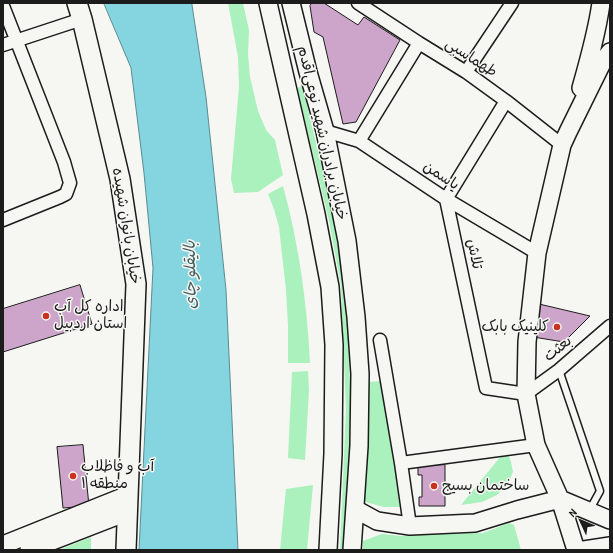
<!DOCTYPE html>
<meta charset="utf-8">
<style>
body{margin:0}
#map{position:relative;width:613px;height:553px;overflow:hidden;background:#f6f6f2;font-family:"Patrick Hand",sans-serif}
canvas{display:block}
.frame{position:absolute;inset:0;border:4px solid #1c1c1c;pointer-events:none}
.north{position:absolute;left:561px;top:501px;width:40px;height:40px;-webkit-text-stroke:3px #f6f6f2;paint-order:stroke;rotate:314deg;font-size:11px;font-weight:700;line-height:16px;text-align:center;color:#1c1c1c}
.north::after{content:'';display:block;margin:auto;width:14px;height:18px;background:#1c1c1c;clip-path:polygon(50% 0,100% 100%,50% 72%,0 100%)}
</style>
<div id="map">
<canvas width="613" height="553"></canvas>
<div class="frame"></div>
<div class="north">N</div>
</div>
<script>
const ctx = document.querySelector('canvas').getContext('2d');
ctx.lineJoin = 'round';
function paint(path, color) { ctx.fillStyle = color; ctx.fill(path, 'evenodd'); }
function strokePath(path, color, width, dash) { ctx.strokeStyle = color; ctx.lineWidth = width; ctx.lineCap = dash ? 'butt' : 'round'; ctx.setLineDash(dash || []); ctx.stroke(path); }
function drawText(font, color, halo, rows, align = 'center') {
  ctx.font = font + ' "Patrick Hand","Playpen Sans Arabic",sans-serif'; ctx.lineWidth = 3; ctx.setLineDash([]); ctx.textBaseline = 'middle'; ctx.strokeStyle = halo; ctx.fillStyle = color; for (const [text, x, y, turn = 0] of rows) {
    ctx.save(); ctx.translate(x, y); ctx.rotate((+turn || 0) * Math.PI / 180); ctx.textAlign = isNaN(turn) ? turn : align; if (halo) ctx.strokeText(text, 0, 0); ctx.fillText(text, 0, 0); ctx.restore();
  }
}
paint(new Path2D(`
 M228,3H243L249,30L248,54L250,77L258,111L266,130L275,140L283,175L258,192L234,193L231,179L239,87L238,57Z
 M301,86L303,89L335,221L346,287L351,410L345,550H340L346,409L341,286L329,221L298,92V88Z
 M283,186C299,244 307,303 310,363H288V325L286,290L279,227L274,209L268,194Z
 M308,371L309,390L305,460L288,458L292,372Z
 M382,381L400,507H384L362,501L366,465L369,382Z
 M501,456H509L511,462L513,472L507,485L497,495L482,502L461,505Z
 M313,485L307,550H280L286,489Z
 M509,523L514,525L521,550H363V541L382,534L401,536L420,534L483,533Z
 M91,537V550H59Z`), '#abf1bd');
const water = new Path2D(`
 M104,3H192V5L206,97L226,290L238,550H139L153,268L144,173L131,68Z`);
paint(water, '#84d5df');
strokePath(water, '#5a8b91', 1);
const building = new Path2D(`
 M312,3H324L358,25L364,17L400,40L356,122L343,124L323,37L314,32L310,6Z
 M80,285L92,324L3,352V309Z
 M539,304L590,316L564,342L533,337Z
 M83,445L89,506L63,508L57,447Z
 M445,465V506H419V497H422V475H418V466Z`);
paint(building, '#cda4ca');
strokePath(building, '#1c1c1c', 1);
const lane = new Path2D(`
 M559,370L600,491L589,511`);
const street = new Path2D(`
 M358,3L419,43L466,72L506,101L562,145
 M3,6L64,162L70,183L66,194L60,197L3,220
 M3,45L82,19
 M466,72L512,3
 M506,101L446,199L486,388L526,394L559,370L610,326
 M325,131L359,141L446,199L537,253
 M359,141L419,43
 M380,340L401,463L410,526
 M401,463L536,445`);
const secondary = new Path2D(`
 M268,3L316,214L330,287L334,345L333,454L328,550
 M291,3L308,72L325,131L347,241L356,317L360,374L359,446L352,550
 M581,88C589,60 597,32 601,3
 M355,509L377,521L410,526L475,523L517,510L560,499L610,520
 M3,545L128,495
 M29,550L127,512
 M576,550L560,499L536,445L526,394L527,342L537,253L562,145L568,132L603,61L610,52
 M584,550L610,546`);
const primary = new Path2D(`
 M77,3L82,19L120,179L136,284L126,550`);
strokePath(lane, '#1c1c1c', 9);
strokePath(street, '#1c1c1c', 15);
strokePath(secondary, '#1c1c1c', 20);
strokePath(primary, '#1c1c1c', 22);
strokePath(lane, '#f6f6f2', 6);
strokePath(street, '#f6f6f2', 12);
strokePath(secondary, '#f6f6f2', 17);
strokePath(primary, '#f6f6f2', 19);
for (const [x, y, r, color] of [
 [46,316,4,"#c8321e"],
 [557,327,4,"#c8321e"],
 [73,476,4,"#c8321e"],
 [434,486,4,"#c8321e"]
]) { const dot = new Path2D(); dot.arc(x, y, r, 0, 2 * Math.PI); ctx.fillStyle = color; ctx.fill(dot); strokePath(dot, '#f6f6f2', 1.5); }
drawText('15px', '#1c1c1c', '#f6f6f2', [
 ["طهماسبی",471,58,33],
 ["خیابان برادران شهید نوعی‌اقدم",322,133,77],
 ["یاسمن",441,176,33],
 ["خیابان بانوان شهیده",126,226,81],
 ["تلاش",474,254,78],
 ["بعثت",558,349,-39]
]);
drawText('15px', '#1c1c1c', '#f6f6f2', [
 ["اداره کل آب",54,307],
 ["استان اردبیل",54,324],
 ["کلینیک بابک",549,327,"right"],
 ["آب و فاظلاب",81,467],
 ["منطقه ۱",81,484],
 ["ساختمان بسیج",442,486]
], 'left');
drawText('italic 16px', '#405d60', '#f6f6f2', [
 ["بالیقلو چای",191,275,-91]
]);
</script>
